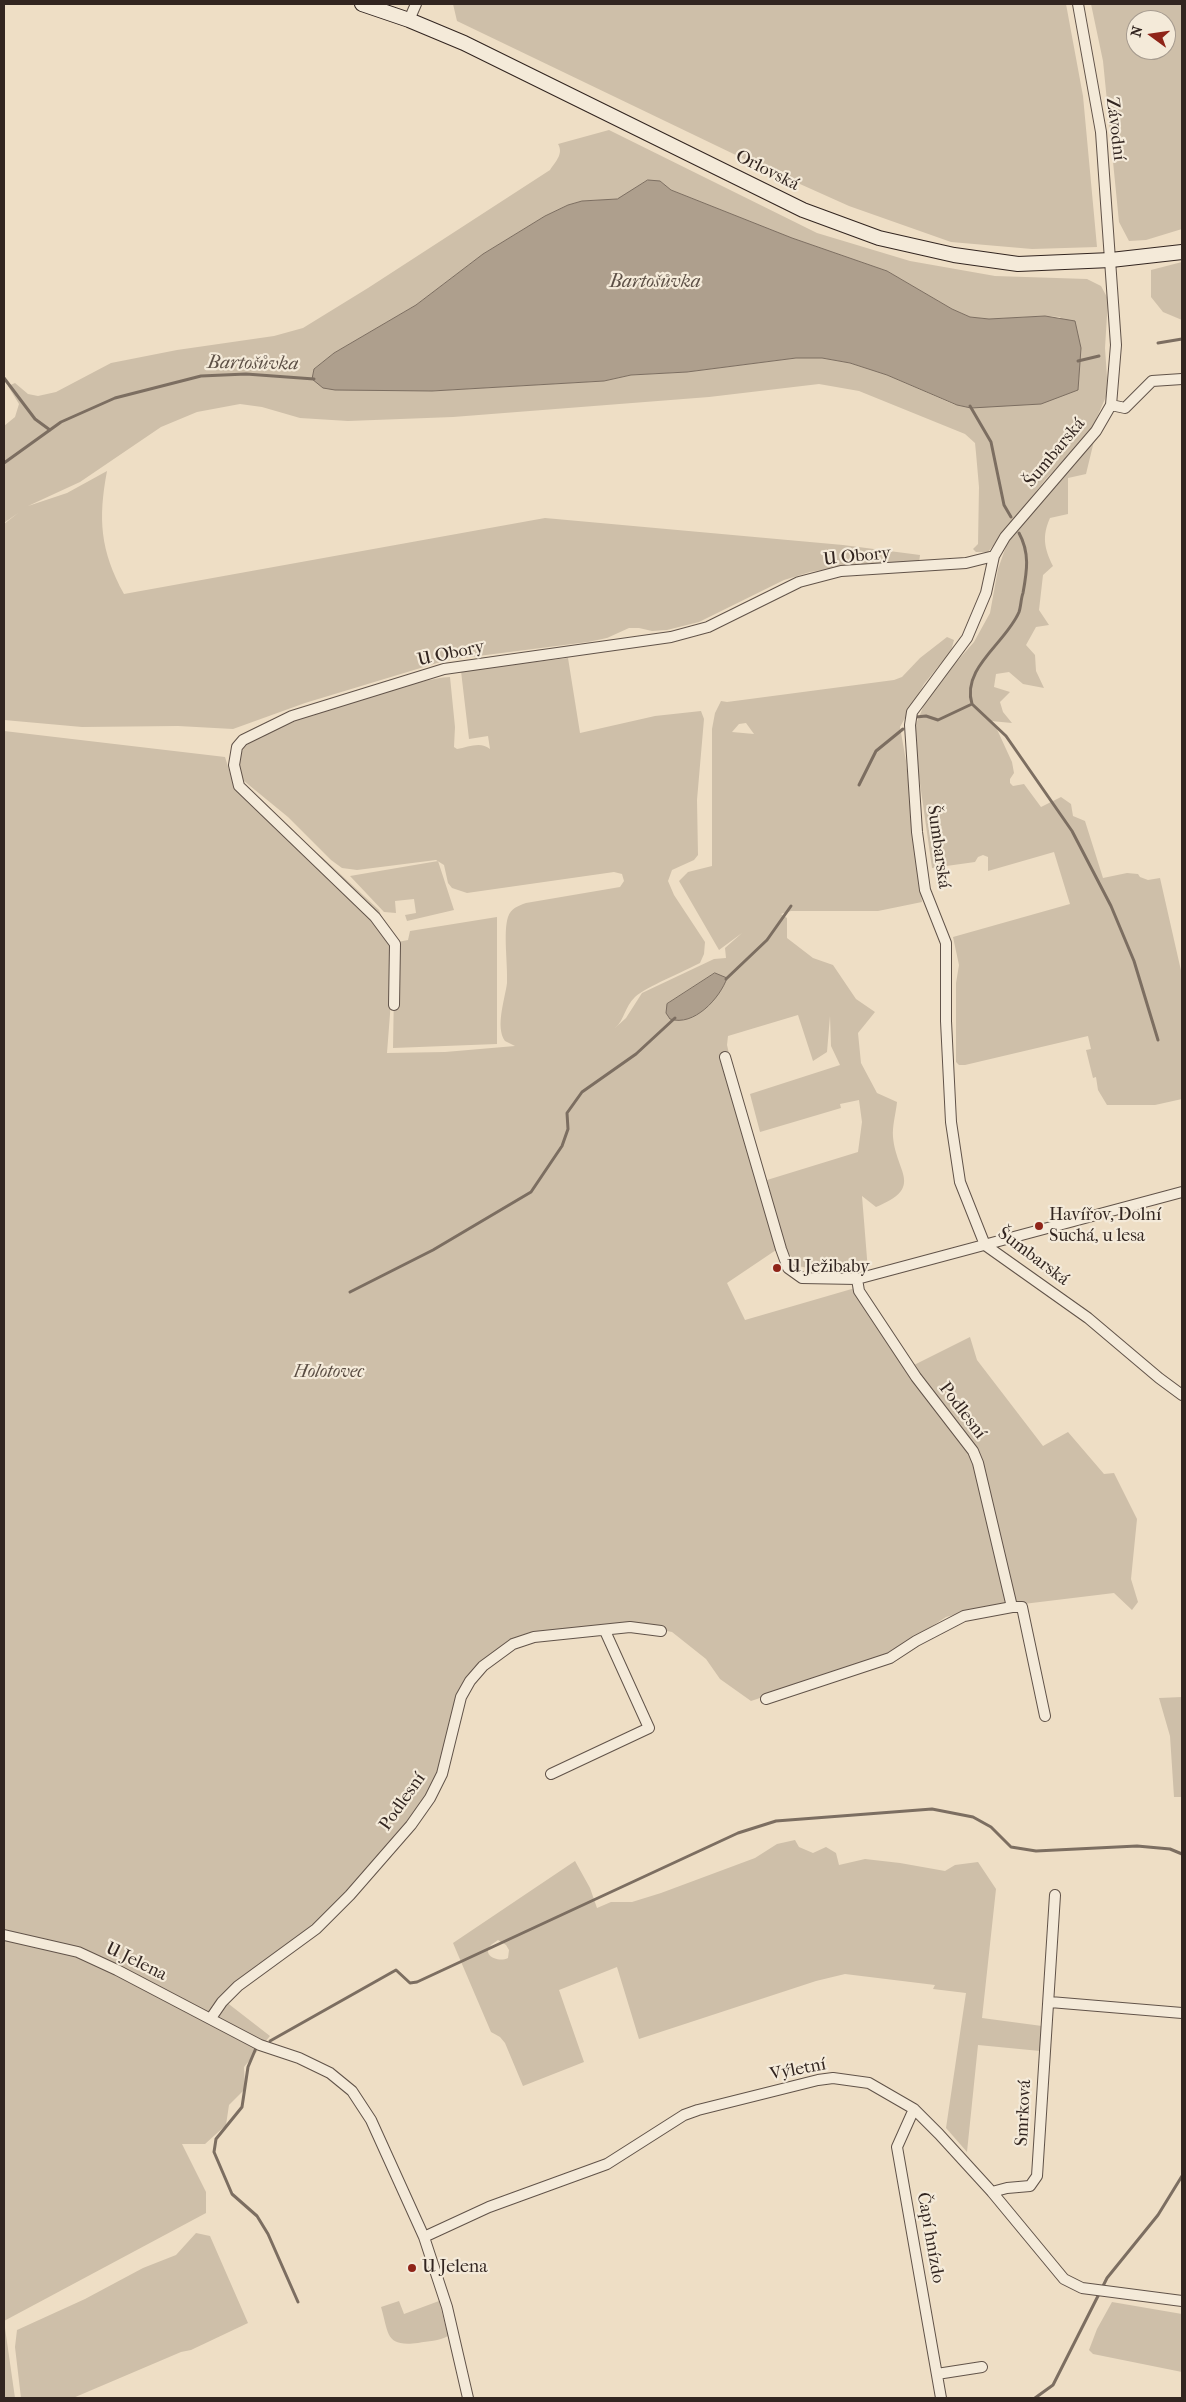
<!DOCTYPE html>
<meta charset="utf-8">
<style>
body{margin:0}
#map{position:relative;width:1186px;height:2402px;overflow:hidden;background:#eedec5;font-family:"IM FELL French Canon",serif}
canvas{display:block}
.frame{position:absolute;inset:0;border:5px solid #322520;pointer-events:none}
.north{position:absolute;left:1126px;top:10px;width:50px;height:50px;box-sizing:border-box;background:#f4ead9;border:1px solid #a69b8f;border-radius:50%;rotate:284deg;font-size:14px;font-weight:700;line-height:20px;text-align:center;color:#322520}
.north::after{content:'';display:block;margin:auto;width:18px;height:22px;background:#8f2418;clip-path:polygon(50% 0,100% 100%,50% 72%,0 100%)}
</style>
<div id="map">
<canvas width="1186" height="2402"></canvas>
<div class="frame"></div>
<div class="north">N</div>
</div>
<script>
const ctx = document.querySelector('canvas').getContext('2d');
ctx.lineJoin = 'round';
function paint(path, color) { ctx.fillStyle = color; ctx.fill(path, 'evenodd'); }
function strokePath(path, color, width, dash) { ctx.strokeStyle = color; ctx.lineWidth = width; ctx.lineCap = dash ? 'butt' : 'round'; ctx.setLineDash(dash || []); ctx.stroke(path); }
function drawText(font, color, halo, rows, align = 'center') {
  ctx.font = font + ' "IM FELL French Canon",serif'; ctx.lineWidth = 4.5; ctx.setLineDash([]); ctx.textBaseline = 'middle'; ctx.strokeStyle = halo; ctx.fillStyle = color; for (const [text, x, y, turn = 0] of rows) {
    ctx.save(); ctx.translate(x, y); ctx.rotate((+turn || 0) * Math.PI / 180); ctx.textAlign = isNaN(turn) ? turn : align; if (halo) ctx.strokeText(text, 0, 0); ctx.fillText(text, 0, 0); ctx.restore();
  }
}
paint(new Path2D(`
 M453,4H1066L1083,96L1097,247L1032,249L951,242L849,206L742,158L457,21Z
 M1091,4H1182V229L1146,240L1129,241L1119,222L1103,61ZM1136,20H1166V50H1136Z
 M609,130L817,233L910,261L995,276L1087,279L1101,286L1108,299L1105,348L1108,392L1091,431L1045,480L988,552H976L973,549L978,544L979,487L976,453L975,443L965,434L859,391L819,384L709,397L453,417L348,421L300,418L262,407L240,404L197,412L161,427L80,482L28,506L67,493L107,471C98,519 100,550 124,594L545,518L843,545L920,555L919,563L840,567L810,572L784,580L699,622L667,630L652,631L639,628H629L607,638L588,642L447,660L305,703L233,729L178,726L82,727L4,720V524L18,513L4,523V426L15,417L19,404L8,386L15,383L28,394L38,396L56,392L111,363L177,350L274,336L303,328L368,288L550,170C555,162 564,154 558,144ZM648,181H660L671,190L792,238L887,271L952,309L970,317L989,319L1045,316L1060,317L1081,348L1078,390L971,408L953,404L887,375L850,363L822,358H796L687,372L631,375L604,381L432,391L314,369L334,353L416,305L483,254L545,216L568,205L582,201L617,199Z
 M1182,262V320L1163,312L1151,297V270Z
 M1094,441L1086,474L1068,478V514L1050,518C1042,536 1044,548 1053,566L1043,575L1039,610L1049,625L1036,627L1026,645L1035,655L1036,671L1044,688L1023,684L1009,672L996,674L994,687L1010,692L1000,702L1003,712L1012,723L991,721L995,725L1012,762L1014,773L1010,779V783L1013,786L1024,784L1041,807L1061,797L1071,804L1073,816L1085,821L1103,878L1127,873L1138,874L1140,877L1148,880L1160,878L1182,975V1099L1155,1105H1107L1098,1090L1096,1077L1093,1078L1086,1050L1091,1049L1088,1036L965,1065H959L956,1062V983L959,965L953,937L1070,904L1054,852L988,871V857L983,855L978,857L975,862L932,868L914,741L916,724L929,693L974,642L990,613L998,569L1009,538Z
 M947,637L954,640L951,651L924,684L900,727L906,761L922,902L878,911H791L781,914L787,918V938L813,958L833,965L856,999L875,1012L858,1033L861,1063L877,1093L897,1102C896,1113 892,1126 893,1137C896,1173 925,1187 876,1207L862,1196L868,1271L833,1273L798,1266L786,1250L767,1180L858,1152L862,1122L859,1100L840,1104L841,1108L760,1132L750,1094L840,1065L831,1046L830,1016L827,1052L813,1061L798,1015L728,1036L727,1045L776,1250L727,1283L745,1320L862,1286L912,1366L970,1337L977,1360L1043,1446L1068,1432L1104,1474L1114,1473L1137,1519L1131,1579L1138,1602L1132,1610L1114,1593L974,1610L946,1617L888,1655L751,1701L720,1679L706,1659L672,1632L632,1624L538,1634L472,1672L445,1754L427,1797L401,1833L315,1926L221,1998L270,2036L244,2067L245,2089L229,2105L226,2125L205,2144H182L206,2192V2213L4,2321L15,2398H4V731L225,757L235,789L270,820L322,857L379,910L390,938L394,962L387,1053L445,1052L515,1046L505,1041C495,1027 505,999 507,983C508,965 503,932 508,917C511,908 518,906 526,903L620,887L624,881L622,874L614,872L467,893L452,888L448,883L444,865L436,860L357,870L342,868L331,860L288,817L244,781C239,771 237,758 244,748C259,727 421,677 450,677L455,727L454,747L457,749C468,747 481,741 490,749L488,736L469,739L461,671L568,658L580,733L655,716L701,711L704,719L697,800L698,855L694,860L672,870L668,881L674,895L705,942L704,954L700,963C685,971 646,987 635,997C625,1006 624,1021 615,1028L626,1018L642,993L714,959L726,958L725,948L742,933L719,950L679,881L688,872L712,866V729L715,713L721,701L727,702L894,680L902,677L920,658ZM746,723L754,734L732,732L739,724Z
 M438,861L454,910L407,921L405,915L416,913L414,899L395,901L396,913L384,912L350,876Z
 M497,917V1044L393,1048L394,989L398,942L408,940L410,931Z
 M1182,1697V1797H1174L1170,1736L1159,1698Z
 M795,1840L799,1847L813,1853L826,1847L836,1853L839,1865L865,1859L900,1863L945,1871L955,1865L978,1862L996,1889L982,2018L1042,2026L1040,2051L978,2045L967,2152L946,2128L966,1993L933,1989L935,1985L845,1974L816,1981L639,2039L617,1967L559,1990L584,2062L523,2086L505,2043L500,2037L491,2032L453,1943L575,1861L590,1888L597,1908L611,1902H632L661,1893L755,1858L777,1844ZM498,1940L506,1945L509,1950L508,1958C498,1963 481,1955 491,1945C493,1943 496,1942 498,1940Z
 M196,2233L210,2236L248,2323L191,2350L181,2352L73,2398H21L15,2347L17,2330L85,2299L143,2268L176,2255Z
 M399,2301L404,2314L439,2301L448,2336C439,2341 428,2341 418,2343C385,2347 389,2334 381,2307Z
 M1112,2302L1182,2314V2372L1093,2354L1089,2350L1097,2329Z`), '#cebfa9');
const water = new Path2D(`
 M648,180L660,181L671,190L792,238L887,271L952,309L970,317L989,319L1045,316L1075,321L1081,348L1078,390L1041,404L971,408L957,405L887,375L850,363L822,358H796L687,372L631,375L604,381L432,391L335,390L323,388L312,379L314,369L334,353L416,305L483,254L545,216L568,205L582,201L617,199Z
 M715,973L727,978C720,998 694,1027 670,1019L666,1013L667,1004Z`);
paint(water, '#ae9f8d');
strokePath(water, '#7c6e61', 1);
strokePath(new Path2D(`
 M1158,343L1182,339
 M1078,361L1099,356
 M4,378L35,419L50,430
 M970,406L991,442L1004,505L1011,517
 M4,463L61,422L115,398L201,376L246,374L314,379
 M972,704L1006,736L1072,831L1111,906L1134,961L1158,1040
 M916,717L926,716L938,720L972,704C961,668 1006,643 1019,612C1021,606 1021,598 1023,593C1027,571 1030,553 1019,533
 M859,785L876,751L903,729
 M726,979L767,940L791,906
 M350,1292L433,1250L531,1192L562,1146L568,1129L567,1113L582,1092L636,1054L675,1018
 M270,2041L396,1970L410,1983L417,1982L738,1833L776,1821L932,1809L973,1817L991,1827L1011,1847L1036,1851L1137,1846L1170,1849L1182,1854
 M256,2048L248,2067L242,2107L216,2139L214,2152L232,2194L257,2216L268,2234L298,2302
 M1102,2288L1107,2278L1158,2215L1182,2176
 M1035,2398L1053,2385L1100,2292`), '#7c6e61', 3);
const street = new Path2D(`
 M1078,4L1101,132L1116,345L1111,405L1096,431L1005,537L994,556L986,593L967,638L912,712L910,725L917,832L925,890L946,943V1021L951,1122L960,1182L985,1245L1088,1318L1159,1378L1182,1395
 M409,20L416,4
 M1111,405L1125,408L1152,381L1182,379
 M394,1005L395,944L375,917L239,786L234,765L237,747L243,740L292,716L444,669L671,637L708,627L799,582L841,571L966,563L994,556
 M725,1057L781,1249L788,1268L802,1278L857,1279L1182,1192
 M1012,1607H1022L1045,1716
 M766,1699L890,1658L916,1641L964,1616L1012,1607L978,1463L973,1451L916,1377L859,1291L857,1279
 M551,1774L649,1728L605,1631
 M4,1935L78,1952L117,1970L260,2045L299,2058L330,2073L352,2091L371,2120L424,2237L447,2307L468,2398
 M1050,2002L1182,2013
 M211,2018L222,2002L238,1986L316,1929L350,1895L411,1825L430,1798L442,1774L461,1697L470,1681L483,1666L513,1644L534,1637L630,1627L661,1631
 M914,2109L897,2147L941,2398
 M992,2192L1007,2188L1030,2186L1037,2176L1055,1895
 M424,2237L489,2207L607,2164L684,2115L698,2110L818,2080L833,2078L869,2083L914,2109L939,2134L992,2192L1064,2279L1082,2288L1182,2301
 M937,2374L982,2367`);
const secondary = new Path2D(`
 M362,4L409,20L464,43L803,210L879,238L954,255L1018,264L1111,260L1182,252`);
strokePath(street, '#615349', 12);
strokePath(secondary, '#322520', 16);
strokePath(street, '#f4ead9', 10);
strokePath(secondary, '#f4ead9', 14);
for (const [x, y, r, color] of [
 [1039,1226,5,"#8f2418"],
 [777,1268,5,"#8f2418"],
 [412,2268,5,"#8f2418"]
]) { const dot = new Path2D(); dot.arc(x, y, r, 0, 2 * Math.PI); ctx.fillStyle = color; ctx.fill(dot); strokePath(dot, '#f4ead9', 2); }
drawText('18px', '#322520', '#f4ead9', [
 ["Závodní",1115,129,83],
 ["Orlovská",767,171,27],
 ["Šumbarská",1055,453,-50],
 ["U Obory",857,557,-6],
 ["U Obory",451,654,-12],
 ["Šumbarská",938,847,82],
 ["Šumbarská",1033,1257,37],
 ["Podlesní",962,1411,53],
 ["Podlesní",403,1802,-55],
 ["U Jelena",136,1962,26],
 ["Výletní",798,2070,-11],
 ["Smrková",1024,2113,-87],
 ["Čapí hnízdo",930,2238,80]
]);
drawText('18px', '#322520', '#f4ead9', [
 ["Havířov, Dolní",1049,1216],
 ["Suchá, u lesa",1049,1237],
 ["U Ježibaby",787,1268],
 ["U Jelena",422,2268]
], 'left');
drawText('italic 18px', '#594c42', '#f4ead9', [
 ["Holotovec",329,1373]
]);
drawText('italic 19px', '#5d5046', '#f4ead9', [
 ["Bartošůvka",655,282],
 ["Bartošůvka",253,364,1]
]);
</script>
